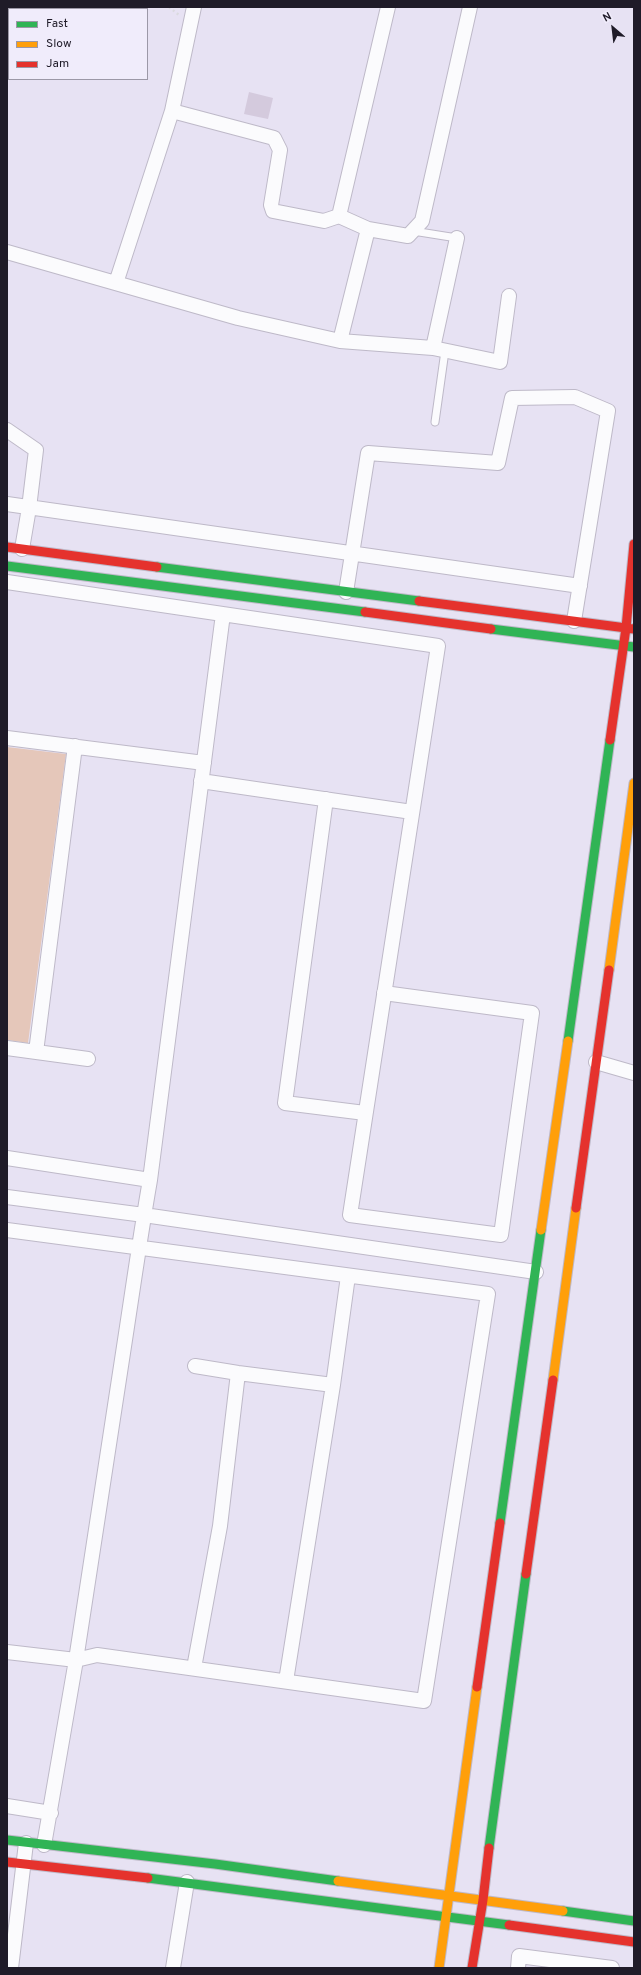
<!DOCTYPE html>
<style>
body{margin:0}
#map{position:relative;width:641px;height:1975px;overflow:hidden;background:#e7e2f3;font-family:Overpass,sans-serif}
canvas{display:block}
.frame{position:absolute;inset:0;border:8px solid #1f1b28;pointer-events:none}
.legend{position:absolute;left:8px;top:8px;width:140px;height:72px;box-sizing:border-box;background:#f0ecfb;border:1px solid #9c98a7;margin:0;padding:5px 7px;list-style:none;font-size:12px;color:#1f1b28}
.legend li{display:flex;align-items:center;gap:8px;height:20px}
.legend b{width:20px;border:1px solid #9c98a7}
.north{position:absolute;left:593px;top:8px;width:40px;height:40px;-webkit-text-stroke:3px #f0ecfb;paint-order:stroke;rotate:332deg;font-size:11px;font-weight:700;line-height:16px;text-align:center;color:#1f1b28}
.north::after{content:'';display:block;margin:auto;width:14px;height:18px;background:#1f1b28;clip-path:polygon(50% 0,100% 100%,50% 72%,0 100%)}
</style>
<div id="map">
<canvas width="641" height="1975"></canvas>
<div class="frame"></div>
<ul class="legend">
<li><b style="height:5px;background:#30b455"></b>Fast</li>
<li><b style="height:5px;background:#ff9f0a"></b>Slow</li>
<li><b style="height:5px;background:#e5322d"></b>Jam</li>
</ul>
<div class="north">N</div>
</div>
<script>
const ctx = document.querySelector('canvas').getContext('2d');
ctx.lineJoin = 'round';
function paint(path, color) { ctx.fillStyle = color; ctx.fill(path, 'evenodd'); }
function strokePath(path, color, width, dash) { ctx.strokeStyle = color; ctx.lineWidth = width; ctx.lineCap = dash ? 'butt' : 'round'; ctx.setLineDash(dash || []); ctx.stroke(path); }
paint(new Path2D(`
 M7,747L66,754L28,1043L7,1040Z`), '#e5c7ba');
paint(new Path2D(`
 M249,92L273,98L268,119L244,114Z`), '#d4cadd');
const lane = new Path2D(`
 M413,231L457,238
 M435,422L445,351`);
const street = new Path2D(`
 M172,111L274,138L280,150L271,205L273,211L324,221L339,216L388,7
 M339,216L368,229
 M7,252L238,318L340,341L368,229L408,236L422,221L470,7
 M116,283L172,111L194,7
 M340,341L433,348L457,238
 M433,348L500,362L509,296
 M7,430L36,450L29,508L22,549
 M7,504L580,586
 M7,582L438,646L350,1215L501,1235L532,1013L384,993
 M346,592L368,453L498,463L512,398L575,397L608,411L574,621
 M7,738L204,763
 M201,781L412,812
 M326,799L285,1103L365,1113
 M7,1048L88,1059
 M36,1052L75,746
 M596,1062L634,1073
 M7,1158L150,1180
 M7,1197L144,1215L536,1272
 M7,1230C167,1251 328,1273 488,1294L424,1701L97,1655L76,1660L123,1353C132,1295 140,1237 150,1180L223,614
 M195,1366L238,1373L333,1385
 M7,1652L76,1660L44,1845
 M194,1668L220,1526L238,1373
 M286,1681L333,1385L348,1276
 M7,1806L51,1813
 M11,1968L26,1843
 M173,1968L187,1882
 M518,1968L519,1956L612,1968`);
const fast = new Path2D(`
 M7,566L365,612
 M157,567L419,601
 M491,629L634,647
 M568,1041L610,740
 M500,1523L541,1230
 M7,1840L215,1864L338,1881
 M489,1848L526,1574
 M148,1878L509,1925
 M563,1911L634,1921`);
const slow = new Path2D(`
 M609,970L634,783
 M541,1230L568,1041
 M553,1380L576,1208
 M338,1881L563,1911
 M439,1968L477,1687`);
const jam = new Path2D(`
 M7,547L157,567
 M419,601L634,629
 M365,612L491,629
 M610,740L626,628L634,544
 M576,1208L609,970
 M526,1574L553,1380
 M477,1687L500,1523
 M7,1862L148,1878
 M509,1925L634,1942
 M472,1968L483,1900L489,1848`);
strokePath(lane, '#beb9c8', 9);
strokePath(street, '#beb9c8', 16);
strokePath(fast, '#beb9c8', 11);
strokePath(slow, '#beb9c8', 11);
strokePath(jam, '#beb9c8', 11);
strokePath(new Path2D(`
 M169,7L179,15`), '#dbdadf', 2.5, [2, 3]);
strokePath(lane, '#fbfbfd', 7);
strokePath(street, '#fbfbfd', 14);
strokePath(fast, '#30b455', 9);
strokePath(slow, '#ff9f0a', 9);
strokePath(jam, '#e5322d', 9);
</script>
